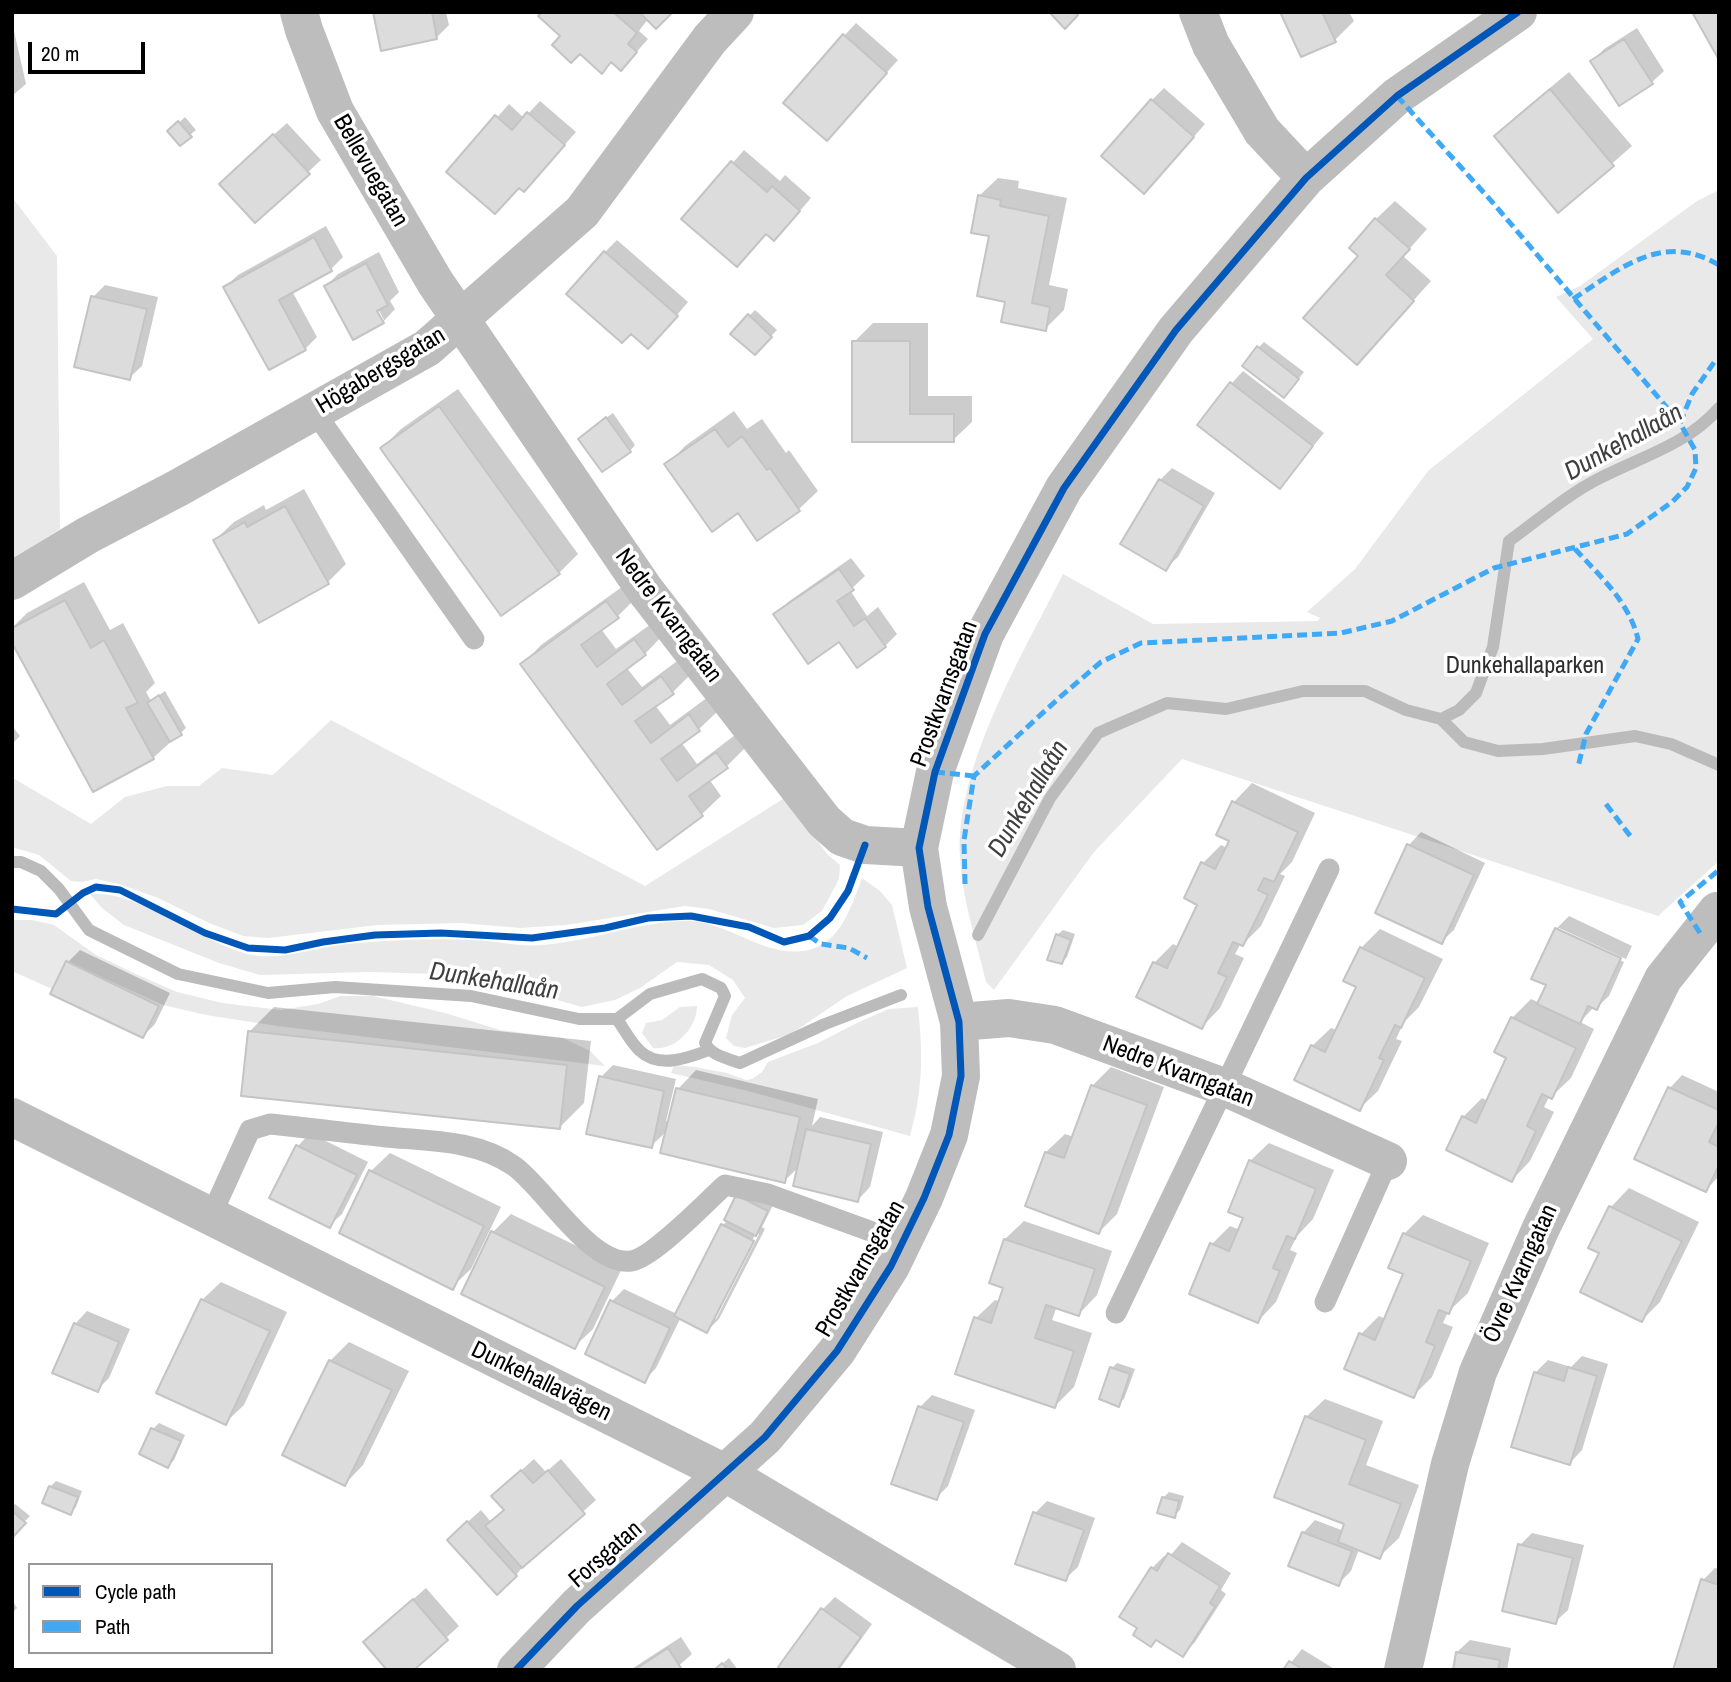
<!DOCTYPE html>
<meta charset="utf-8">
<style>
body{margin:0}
#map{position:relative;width:1731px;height:1682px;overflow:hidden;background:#fff;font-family:"Archivo Narrow",sans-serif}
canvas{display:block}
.frame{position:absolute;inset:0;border:14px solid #000;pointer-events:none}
.legend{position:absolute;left:28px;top:1563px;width:245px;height:91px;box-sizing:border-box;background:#fff;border:2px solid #999;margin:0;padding:9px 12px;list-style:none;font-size:21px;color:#000}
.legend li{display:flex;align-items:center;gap:14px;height:35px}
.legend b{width:35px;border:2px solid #999}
.scale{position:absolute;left:28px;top:42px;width:117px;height:32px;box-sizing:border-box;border:4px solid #000;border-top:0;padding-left:9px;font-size:21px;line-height:24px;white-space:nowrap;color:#000;-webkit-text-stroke:5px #fff;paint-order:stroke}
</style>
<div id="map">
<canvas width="1731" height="1682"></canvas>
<div class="frame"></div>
<ul class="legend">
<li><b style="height:9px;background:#0057b8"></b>Cycle path</li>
<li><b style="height:9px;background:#3fa9f5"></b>Path</li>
</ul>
<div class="scale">20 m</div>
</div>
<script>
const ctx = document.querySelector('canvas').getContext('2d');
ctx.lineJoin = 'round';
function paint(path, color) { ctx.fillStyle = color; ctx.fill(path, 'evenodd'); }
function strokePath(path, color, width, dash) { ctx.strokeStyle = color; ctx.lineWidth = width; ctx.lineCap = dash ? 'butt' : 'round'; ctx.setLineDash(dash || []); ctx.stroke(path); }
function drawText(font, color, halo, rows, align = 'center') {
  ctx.font = font + ' "Archivo Narrow",sans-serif'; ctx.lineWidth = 7; ctx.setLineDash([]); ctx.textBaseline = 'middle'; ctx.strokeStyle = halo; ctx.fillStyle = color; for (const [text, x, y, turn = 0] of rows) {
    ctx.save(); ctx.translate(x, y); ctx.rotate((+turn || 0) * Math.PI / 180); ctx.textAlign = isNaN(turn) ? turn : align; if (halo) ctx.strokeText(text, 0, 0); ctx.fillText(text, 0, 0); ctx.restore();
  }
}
paint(new Path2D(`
 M1719,190V861L1658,916L1182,759L1094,852L994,990L986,982C976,940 962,899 960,857C955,766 1023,654 1063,574L1153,624L1318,621L1320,618L1307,612L1355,569L1428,471L1593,339L1556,297L1580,286L1697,201Z
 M12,197L57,256L60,529L12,560Z
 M331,720L645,886L786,797L827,854L840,865L839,879L822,911L803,925L774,928L709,909L685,906L566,925L520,928L461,923L378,925L268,938L243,936L209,923L158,898L119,884L96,879L82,882L71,881L39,855L12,847L13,778L91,824L125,797L167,786H199L222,768L273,775Z
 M862,878L880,891L892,905L907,968L847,996L791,1034L745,1048L734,1046L726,1038L732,1015L745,998L733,980L709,965L677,962L640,988L615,1000L582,1007L501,984L436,974L369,972L260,975L219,963L124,925L102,908L90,894C139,890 198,941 247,954C280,962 315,947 347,944C389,940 432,938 474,940C497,941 520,947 543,945C593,941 639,921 689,921C731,922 769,962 812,949C842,940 852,904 862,878Z
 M12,920H32L54,925L96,955L138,975L177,992L222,1003L281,1010L318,1004L341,996H373L445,1013L500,1030L563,1038L590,1051L605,1066L277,1026L206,1015L163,1005L66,961L52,989L12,971Z
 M697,1006C697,1027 676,1051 653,1048L642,1033L646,1023L662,1020L680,1007Z
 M918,1007C923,1054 923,1089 910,1136L748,1091L671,1073L674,1065L695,1067L727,1073L746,1080L752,1079L762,1072L768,1062L818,1043L859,1022L889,1009Z`), '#e9e9e9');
paint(new Path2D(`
 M375,12H446L449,25L437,37Z
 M544,12H670L648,19L639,31L648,39L633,56L612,61L563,36Z
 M1282,12H1349L1354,21L1335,40Z
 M12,22L26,84L12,96Z
 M856,23L898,60L827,139L844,36Z
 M1637,28L1664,71L1651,83L1592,61L1604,49Z
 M1569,72L1632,146L1558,211L1496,136L1515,117Z
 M1164,88L1205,124L1156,180L1152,100Z
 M540,101L576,132L536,177L520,186L448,172L509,104L524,118Z
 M185,117L196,130L190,135L170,131Z
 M287,123L321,160L256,221L233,171Z
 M744,150L780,181L785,175L811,198L786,227L767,232L684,219Z
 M998,178L1019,181L1018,188L1067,198L1049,285L1068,289L1064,310L1045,329L1007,301L991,235L979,196Z
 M1395,201L1427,229L1403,256L1431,281L1357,363L1360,255L1376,219Z
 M326,226L343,257L331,269L292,291L317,337L305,349L225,287L238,275Z
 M617,240L688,302L660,335L605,252Z
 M379,252L399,292L390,301L395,309L383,322L326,286L338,274ZM375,303L384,320H380L372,304Z
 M105,285L158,297L142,366L129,378L93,297Z
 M755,310L777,330L755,353L733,333Z
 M873,323H928V396H972V422L953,440H853L854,342Z
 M1264,342L1304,372L1290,390L1258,348Z
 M1243,371L1324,433L1280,487L1231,384Z
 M458,389L578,554L559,573L502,613L382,448L401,429Z
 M734,411L747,429L762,419L786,453L789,450L818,491L799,509L758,538L738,511L667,465L685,446Z
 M613,413L635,445L630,451L585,433Z
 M1172,468L1215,493L1178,557L1165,569L1160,480Z
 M304,489L346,564L327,583L215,540L234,522L264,505L266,510Z
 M851,558L865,576L850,590L867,616L878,607L897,634L885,646L840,640L775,615L788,602Z
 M84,582L110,630L123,623L155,683L146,692L151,701L165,691L186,728L153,758L12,640V628L27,613Z
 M626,584L636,598L617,617L601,629L616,649L654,622L663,635L645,654L626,667L642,687L680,659L691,674L673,692L655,705L670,725L708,697L718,711L699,729L681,742L697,764L735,735L745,748L727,766L709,779L721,796L702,814L657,847L523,664L541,645Z
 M12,726L20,736L12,744Z
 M1252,783L1315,813L1292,862L1280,874L1285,876L1261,926L1243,944L1241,943L1235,954L1244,958L1220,1008L1202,1027L1154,963L1173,944L1179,947L1199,904L1203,863L1221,845L1227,848L1231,840L1218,834L1234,802Z
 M1421,832L1485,863L1454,930L1441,942L1377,912L1409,845Z
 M1569,916L1632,946L1626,959L1559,928V931L1624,962L1609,996L1596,1008L1594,1007L1580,1022L1594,1029L1571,1078L1552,1096L1550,1095L1544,1107L1554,1112L1530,1161L1512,1180L1463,1117L1482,1098L1488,1101L1509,1057L1512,1018L1531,999L1540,1003L1548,985L1533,978L1556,929Z
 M1380,929L1443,959L1419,1007L1404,1022L1396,1039L1402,1041L1378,1091L1359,1109L1312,1046L1331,1028L1337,1030L1359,986L1361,948Z
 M1063,930L1075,934L1067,957L1062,962L1057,935Z
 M80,950L170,993L155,1024L143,1036L68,962Z
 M274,1007L591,1041L584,1103L560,1127L250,1031Z
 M613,1065L676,1079L666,1121L670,1122L678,1089L696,1070L818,1099L812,1126L820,1117L883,1132L870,1187L858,1200L800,1166L784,1181L668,1130L651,1146L601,1077Z
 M1111,1067L1164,1087L1117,1214L1099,1232L1046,1152L1065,1134L1074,1137L1092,1086Z
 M1682,1075L1719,1092V1176L1706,1190L1637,1158L1670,1088Z
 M310,1133L368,1162L342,1214L329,1226L272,1197L298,1146Z
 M1269,1143L1334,1170L1313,1219L1297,1236L1290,1250L1297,1253L1276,1302L1258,1321L1212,1244L1230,1226L1240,1230L1245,1217L1250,1161Z
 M390,1153L501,1207L471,1269L452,1287L371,1171Z
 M1629,1188L1699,1222L1660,1302L1642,1320L1601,1252L1591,1248L1611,1207Z
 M738,1196L773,1205L762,1227L765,1229L719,1319L707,1331L681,1317L656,1368L644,1381L612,1301L624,1289L677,1314L723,1225L728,1220ZM756,1233L759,1234L716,1319H712Z
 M511,1214L622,1268L593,1329L574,1347L493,1232Z
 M1423,1215L1489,1243L1468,1293L1448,1312L1443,1323L1453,1327L1432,1377L1413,1396L1361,1334L1379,1316L1386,1319L1405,1273L1404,1234Z
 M1024,1221L1112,1251L1097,1295L1079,1314L1057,1306L1052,1320L1092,1333L1074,1387L1055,1406L976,1318L995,1300L1001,1302L1006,1287L1005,1239Z
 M221,1282L287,1312L244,1405L225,1423L202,1300Z
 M87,1311L130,1329L109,1378L97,1390L75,1324Z
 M349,1342L409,1371L363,1465L345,1484L330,1361Z
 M1582,1356L1608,1364L1582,1450L1570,1463L1535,1373L1548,1360L1571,1367Z
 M1117,1363L1135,1369L1124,1399L1118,1404L1112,1368Z
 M932,1395L975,1410L948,1486L936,1498L920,1407Z
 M1325,1399L1383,1421L1366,1465L1419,1485L1399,1538L1380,1556L1359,1549L1351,1571L1338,1584L1303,1533L1315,1520L1344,1531L1347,1523L1306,1417Z
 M159,1423L185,1435L174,1460L168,1466L142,1453L153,1429Z
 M534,1459L546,1472L561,1459L596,1500L527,1562L516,1575L462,1527L481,1510L491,1522L505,1509L506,1484Z
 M56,1481L82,1491L76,1507L70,1513L50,1487Z
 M1169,1492L1184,1496L1180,1510L1174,1516L1163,1498Z
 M1047,1501L1095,1518L1078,1567L1065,1579L1035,1513Z
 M15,1504L30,1516L12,1534V1507Z
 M1532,1533L1584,1545L1568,1610L1555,1622L1520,1545Z
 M1182,1542L1231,1573L1221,1590L1226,1594L1195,1642L1183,1655L1158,1639L1151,1645L1140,1628L1152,1568L1164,1556L1168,1558Z
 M1715,1568L1719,1569V1670L1703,1580Z
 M426,1588L459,1626L411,1670L378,1630Z
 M835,1597L872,1624L839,1670H785L781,1667L823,1609Z
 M12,1600L17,1608L12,1613Z
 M681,1637L692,1654L674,1670H630Z
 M1470,1640L1511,1648L1507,1670H1454L1457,1652Z
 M1302,1649L1336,1670H1285Z
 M729,1658L738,1670H715Z`), '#0003');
strokePath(new Path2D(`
 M1441,719L1464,742L1498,751L1543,749L1635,736L1671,744L1719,765
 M12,862H21L41,871L59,889L89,930L178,974L268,993L335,987L471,996L579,1019H617L650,994L702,979L721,988L725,996L705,1043C712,1056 726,1058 740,1063L825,1024L901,995
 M978,935L1050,798L1098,733L1167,703L1226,709L1303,691H1365L1406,710L1441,719L1459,710L1476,693L1493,647L1509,541C1538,520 1567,495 1598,479C1640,457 1687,445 1719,408
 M617,1019C624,1029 631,1043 640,1051C659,1069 688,1058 709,1050`), '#bbb', 12);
const building = new Path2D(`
 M373,12H432L437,39L381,51Z
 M542,12H613L637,33L628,44L637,52L621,71L611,62L602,74L580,54L571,63L552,45L560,36L538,16Z
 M639,12H673L656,29Z
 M1053,12H1075L1078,15L1065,29L1051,14Z
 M1280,12H1322L1336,42L1301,57Z
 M1692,12H1719V60Z
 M843,34L887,73L827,141L783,103Z
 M1624,39L1653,84L1619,106L1590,61Z
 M1550,89L1614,166L1558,213L1494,136Z
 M1151,99L1194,137L1144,194L1101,156Z
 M527,112L565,145L524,192L519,188L495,214L446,172L495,115L512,130Z
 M178,121L192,137L180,146L167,131Z
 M273,134L310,174L255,223L219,184Z
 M731,161L767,192L772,186L800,211L774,241L766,234L737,267L681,219Z
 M978,195L1001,200L1000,206L1049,216L1032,303L1050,307L1046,331L1001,322L1005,302L977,296L989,236L971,233Z
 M1375,218L1410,249L1386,275L1414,301L1357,365L1303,318L1358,256L1349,248Z
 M314,237L332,271L279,300L306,350L269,370L223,287Z
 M604,251L678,316L648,349L631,334L622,343L566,294Z
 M366,263L388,305L377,311L384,323L353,340L324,286Z
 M91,296L147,309L130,380L74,367Z
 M748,314L772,337L755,355L730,334Z
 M852,341H910V414H954V442H852Z
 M1257,346L1299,379L1284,398L1242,366Z
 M1230,382L1313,446L1280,489L1197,425Z
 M439,406L560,574L501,616L380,448Z
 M606,417L631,452L602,472L578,439Z
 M715,429L728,447L742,436L767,470L770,468L800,511L757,541L738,513L712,532L664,464Z
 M1159,479L1204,506L1166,571L1120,544Z
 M285,506L329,584L259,623L213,540L245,522L247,527Z
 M839,569L854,590L837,601L854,626L865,618L886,647L857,668L839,642L808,664L773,614Z
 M65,600L91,648L104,640L138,703L126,708L154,759L93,792L12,643V628Z
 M606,601L619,618L581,645L597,667L634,639L646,655L607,684L622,705L661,676L674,694L635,721L651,743L689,714L700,731L661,759L677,781L716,752L728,768L689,796L703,816L657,850L520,664Z
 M159,695L182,735L170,742L147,703Z
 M1232,801L1298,832L1274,882L1264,878L1258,890L1268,895L1243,946L1233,942L1218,973L1227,977L1202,1029L1136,997L1153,962L1167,968L1197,905L1184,898L1201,862L1215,869L1229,841L1216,835Z
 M1407,844L1474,875L1442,944L1375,913Z
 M1555,928L1621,958L1597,1010L1588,1006L1580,1024L1537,1004L1546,985L1531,979Z
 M1056,934L1071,940L1062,964L1047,960Z
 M1360,947L1425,978L1401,1028L1395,1025L1379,1058L1384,1060L1360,1111L1294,1080L1311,1045L1325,1052L1356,987L1343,981Z
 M66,961L159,1006L143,1038L50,994Z
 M1511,1017L1576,1048L1552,1099L1542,1094L1527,1126L1536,1131L1512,1182L1446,1150L1462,1116L1476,1123L1506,1058L1494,1052Z
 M248,1031L567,1065L560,1129L241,1096Z
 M599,1076L664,1091L652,1148L586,1134Z
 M1091,1085L1147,1105L1099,1234L1025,1206L1045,1152L1064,1158Z
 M1668,1087L1719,1110V1122L1709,1142L1719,1147V1165L1706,1192L1634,1159Z
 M676,1088L800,1117L785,1183L660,1153Z
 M806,1129L871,1144L858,1202L793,1186Z
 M296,1145L357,1175L330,1228L269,1198Z
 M1249,1160L1316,1189L1295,1239L1287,1236L1273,1268L1280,1271L1258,1323L1189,1294L1210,1243L1229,1251L1243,1218L1228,1212Z
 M369,1170L484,1226L453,1290L339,1233Z
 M736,1195L768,1211L756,1236L724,1220Z
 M1609,1206L1682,1241L1642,1322L1580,1292L1599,1253L1588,1248Z
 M721,1224L754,1241L707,1333L674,1316Z
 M491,1231L605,1287L575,1349L461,1294Z
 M1403,1233L1471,1261L1449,1314L1439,1310L1426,1342L1435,1346L1414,1398L1344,1369L1359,1333L1375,1340L1403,1274L1388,1268Z
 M1004,1239L1095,1269L1079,1316L1046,1305L1035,1338L1074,1351L1055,1408L955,1374L974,1317L991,1323L1003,1288L989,1283Z
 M201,1299L270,1331L226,1425L156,1393Z
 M610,1300L670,1328L645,1383L585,1354Z
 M74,1323L119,1342L98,1392L52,1373Z
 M329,1360L392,1390L345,1486L282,1455Z
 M1110,1367L1130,1374L1119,1407L1099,1399Z
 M1568,1367L1597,1376L1570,1465L1511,1447L1534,1372L1564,1381Z
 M918,1406L964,1422L937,1500L891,1484Z
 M1305,1416L1366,1440L1349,1484L1401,1504L1380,1559L1338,1542L1344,1524L1274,1497Z
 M151,1428L181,1441L168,1468L139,1454Z
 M521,1470L533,1483L548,1470L585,1514L522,1568L485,1526L504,1510L491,1496Z
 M49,1486L78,1497L71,1515L42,1503Z
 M1162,1497L1179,1501L1175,1518L1157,1513Z
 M12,1511L26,1523L13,1537L12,1536Z
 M1033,1512L1084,1530L1066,1581L1015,1564Z
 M467,1521L517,1576L497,1595L447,1540Z
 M1302,1532L1352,1551L1339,1586L1288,1566Z
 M1518,1544L1573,1558L1556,1624L1502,1611Z
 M1168,1553L1220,1586L1210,1603L1215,1607L1183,1657L1156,1640L1151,1647L1133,1635L1137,1628L1119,1617L1151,1567L1157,1571Z
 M1701,1579L1719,1585V1670H1673Z
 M413,1599L448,1640L414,1670H387L363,1642Z
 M821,1608L861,1637L837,1670H782L778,1667Z
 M668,1648L681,1668L677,1670H634Z
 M1456,1652L1500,1660L1498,1670H1453Z
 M1289,1661L1304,1670H1283Z
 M722,1663L728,1670H714Z`);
paint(building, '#dcdcdc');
strokePath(building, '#c4c4c4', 2);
strokePath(new Path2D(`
 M314,411L474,639
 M211,1216L250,1130L270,1124C309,1128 348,1133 386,1137C430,1141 477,1140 514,1166C545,1188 590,1266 631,1261C653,1258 706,1202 725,1185L768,1194L903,1243
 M1325,1302L1388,1161
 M1116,1313L1329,869`), '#bdbdbd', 21);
strokePath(new Path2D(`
 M299,12L304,30L335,111L435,282L645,590L824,821L842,837L865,845L919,848
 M1198,12L1211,45L1262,131L1306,178
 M12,581L88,535L178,488L427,348L582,212L710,39L735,12
 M959,1022L1009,1018L1055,1025L1224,1087L1388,1161
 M516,1670L577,1606L765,1437L837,1351L891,1266L924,1198L949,1135L961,1076L959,1022L928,907L919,848L935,772L985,634L1064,488L1176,330L1306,178L1397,96L1518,12
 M1403,1670L1450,1464L1478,1372L1541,1228L1663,979L1717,911`), '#bdbdbd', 38);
strokePath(new Path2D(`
 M12,1117L727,1474L1057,1670`), '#bdbdbd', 38);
strokePath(new Path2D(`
 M1397,96L1494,204L1680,423
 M1573,299C1620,269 1662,231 1719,265
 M1575,549C1600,576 1629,602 1638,639L1586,734L1578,767
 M935,772L974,776
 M1606,804L1631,837
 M965,884L964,840L974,776L1059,698L1101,662L1141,643L1341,633L1392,621L1494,568L1627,534L1672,502L1687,487L1696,468L1695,450L1680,423L1692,394L1715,361
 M1700,933L1680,902L1719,870
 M809,936L821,944L849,948L867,958`), '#3fa9f5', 5, [10, 5]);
strokePath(new Path2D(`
 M12,909L56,914L83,893L96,887L120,890L205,933L248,948L285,950L323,942L375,935L441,933L532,938L605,928L648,918L691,916L749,927L784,942L809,936L830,918L848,891L865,845
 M516,1670L577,1606L765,1437L837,1351L891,1266L924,1198L949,1135L961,1076L959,1022L928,907L919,848L935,772L985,634L1064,488L1176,330L1306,178L1397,96L1518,12`), '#0057b8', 7);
drawText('24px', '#000', '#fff', [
 ["Bellevuegatan",370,171,60],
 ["Högabergsgatan",381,371,-31],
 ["Nedre Kvarngatan",668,616,53],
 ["Prostkvarnsgatan",945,694,-70],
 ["Nedre Kvarngatan",1178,1072,21],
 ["Prostkvarnsgatan",861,1269,-60],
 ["Övre Kvarngatan",1521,1274,-66],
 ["Dunkehallavägen",541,1382,26],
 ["Forsgatan",606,1555,-41]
]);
drawText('24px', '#2e2e2e', '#fff', [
 ["Dunkehallaparken",1525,667]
]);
drawText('italic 26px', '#3f3f3f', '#fff', [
 ["Dunkehallaån",1624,443,-29],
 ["Dunkehallaån",1029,799,-59],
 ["Dunkehallaån",494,982,9]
]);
</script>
